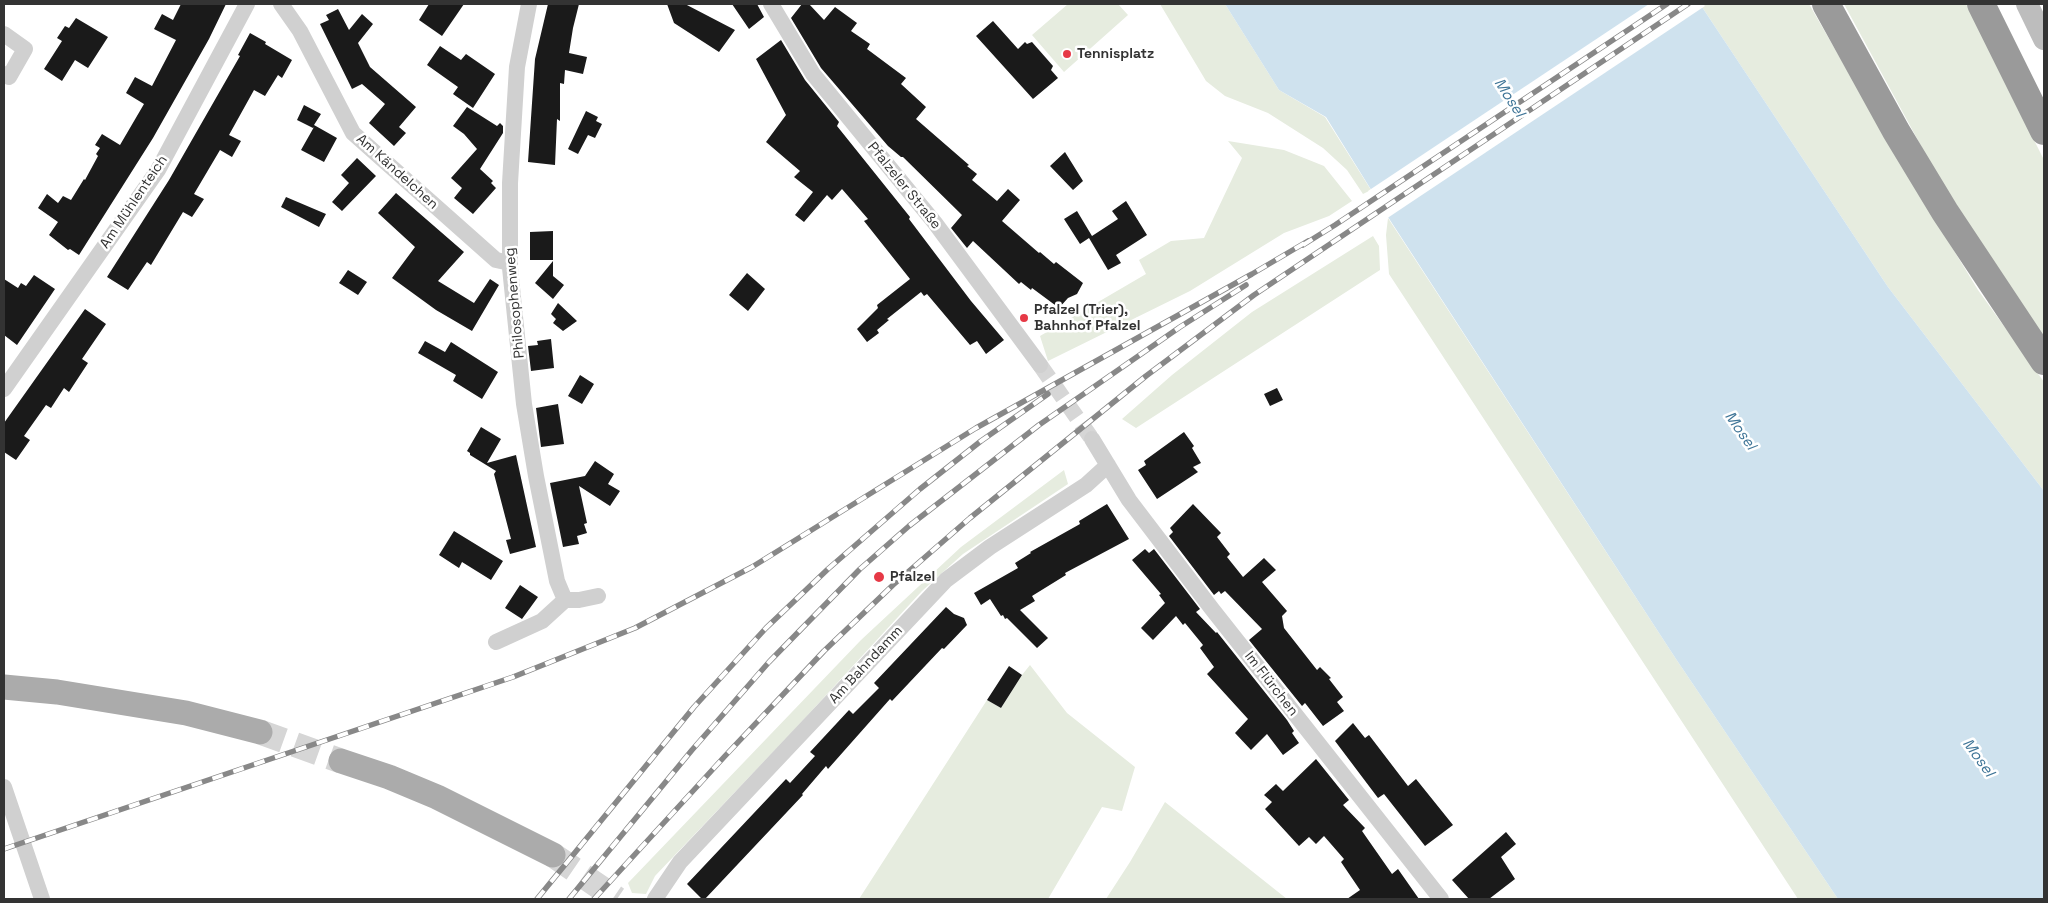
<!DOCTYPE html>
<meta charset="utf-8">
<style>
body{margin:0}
#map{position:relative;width:2048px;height:903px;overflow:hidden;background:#fff;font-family:"Space Grotesk",sans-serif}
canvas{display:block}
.frame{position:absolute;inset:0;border:5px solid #333;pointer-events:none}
</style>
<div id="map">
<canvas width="2048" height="903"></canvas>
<div class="frame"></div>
</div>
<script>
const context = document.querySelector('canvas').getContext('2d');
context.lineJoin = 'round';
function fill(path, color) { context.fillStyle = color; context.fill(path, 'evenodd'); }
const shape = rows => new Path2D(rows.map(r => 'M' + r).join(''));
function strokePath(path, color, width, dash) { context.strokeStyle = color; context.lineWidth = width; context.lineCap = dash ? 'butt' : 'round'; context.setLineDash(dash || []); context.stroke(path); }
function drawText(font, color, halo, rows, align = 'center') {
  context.font = font + ' "Space Grotesk",sans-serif'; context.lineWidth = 5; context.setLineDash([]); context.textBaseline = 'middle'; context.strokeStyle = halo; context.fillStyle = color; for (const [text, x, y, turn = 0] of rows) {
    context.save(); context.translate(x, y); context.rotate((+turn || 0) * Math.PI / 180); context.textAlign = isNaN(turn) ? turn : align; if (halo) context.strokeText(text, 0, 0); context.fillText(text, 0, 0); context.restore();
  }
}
const green = shape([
 [1068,4,1118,4,1128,15,1064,72,1032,35],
 [1160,4,1225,4,1279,90,1325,117,1371,190,1363,194,1347,170,1323,148,1268,113,1225,96,1206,81],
 [1700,4,1809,4,1904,169,1978,290,2044,382,2044,491,1888,287],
 [1844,4,1966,4,2044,160,2044,340,2013,297,1926,155],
 [1228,141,1284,150,1324,166,1352,201,1329,216,1284,233,1190,291,1048,361,1040,336,1146,274,1139,260,1171,241,1204,238,1242,158],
 [1388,218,1676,659,1838,899,1798,899,1389,274,1386,235],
 [1373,236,1379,246,1380,270,1136,428,1122,419,1172,375,1252,312],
 [1064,470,1068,484,963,554,922,591,793,731,655,876,646,894,632,893,628,883,861,640,961,547],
 [1030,665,1067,713,1135,767,1122,811,1102,807,1048,899,859,899,987,700,1001,708,1022,675],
 [1165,802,1287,899,1106,899,1130,862]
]);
const water = shape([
 [1225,4,1700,4,1888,287,2044,491,2044,899,1838,899,1676,659,1388,217,1326,117,1279,90]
]);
const pier = shape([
 [1649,4,1703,4,1705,6,1386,219,1368,191]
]);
const building = shape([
 [181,4,226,4,209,39,153,138,79,255,70,249,68,250,49,235,58,222,38,208,47,194,58,203,63,196,71,200,84,179,85,180,98,156,96,154,100,148,95,145,102,134,120,145,144,104,126,93,135,77,152,86,176,40,154,29,162,14,173,20],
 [429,4,464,4,442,36,419,20],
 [548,4,579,4,573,28,569,53,587,57,583,74,565,70,564,84,560,83,560,121,557,119,555,165,528,162,535,59],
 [667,4,685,4,735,30,719,52,674,23],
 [732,4,757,4,764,17,749,29],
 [802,4,809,4,824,20,835,7,857,23,851,31,870,44,867,49,906,78,901,84,926,107,916,119,969,165,967,166,977,174,972,180,997,201,1008,189,1020,200,1002,221,1039,253,1040,252,1054,264,1056,262,1083,283,1077,294,1068,298,1059,308,1032,288,1031,290,1021,282,1019,284,973,241,967,248,951,228,962,215,903,157,901,157,888,146,821,68,791,18],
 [338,9,349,30,362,14,373,24,358,43,370,67,416,107,399,127,406,133,394,146,369,123,385,104,362,84,352,89,320,24,329,20,326,15],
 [76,18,108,37,88,68,75,60,62,81,44,69,62,41,57,38,65,26,69,28],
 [993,21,1018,49,1025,42,1027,44,1032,42,1053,66,1051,70,1058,78,1033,99,976,36],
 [250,33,266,42,265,44,292,60,282,78,278,75,265,96,254,90,229,135,241,141,232,157,220,150,194,194,204,199,192,217,183,212,151,265,147,262,128,290,107,277,169,180,240,56,238,55],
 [781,40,805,80,839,122,837,126,910,217,909,219,971,301,1004,340,986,354,977,341,970,345,927,294,924,296,921,292,887,319,889,320,877,330,879,333,867,342,857,329,878,308,877,305,910,279,864,221,868,219,842,189,832,200,827,195,804,222,795,215,813,192,794,177,800,171,766,142,786,115,756,59],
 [440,46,461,60,466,54,495,74,473,108,453,94,458,87,427,65],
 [304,105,321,114,314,125,337,138,324,162,301,150,314,127,313,128,297,120],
 [467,107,497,126,500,123,503,126,503,133,480,169,493,181,491,183,496,188,473,214,454,198,462,188,451,178,477,149,464,134,453,126],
 [586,111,598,117,596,121,602,124,595,138,588,135,578,154,568,149],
 [1065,152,1083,181,1073,190,1050,166],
 [357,158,376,176,342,211,332,202,349,183,341,175],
 [396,193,464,252,438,281,474,303,490,279,499,285,472,331,436,310,392,278,415,247,378,213],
 [286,197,326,214,319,227,281,207],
 [1126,201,1147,235,1116,255,1121,263,1108,270,1089,238,1080,244,1064,219,1077,211,1092,236,1118,219,1112,211],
 [553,231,553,260,530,260,530,232],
 [553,261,553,276,564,285,553,299,535,283],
 [348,270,367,282,358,295,339,283],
 [747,273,765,289,748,311,729,295],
 [34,275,55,289,17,345,4,335,4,279,18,288,21,283,26,286],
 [558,303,577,321,563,331,553,323,556,319,551,314],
 [85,309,106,324,82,359,88,363,69,392,64,388,51,408,46,405,24,436,30,440,16,460,4,452,4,423],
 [551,339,554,368,531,371,528,346,538,345,537,341],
 [425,341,445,352,451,342,498,372,482,399,453,381,456,375,418,353],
 [580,375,594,384,582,404,568,396],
 [1277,388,1283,400,1270,406,1264,394],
 [558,404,564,444,541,447,536,408],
 [481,427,501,439,487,463,516,455,536,547,510,554,506,540,511,539,494,474,496,471,470,455,470,453,467,451],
 [1184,432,1194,446,1192,448,1201,463,1193,467,1198,472,1157,499,1138,470,1146,465,1144,461],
 [595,461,614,474,608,484,620,491,610,506,579,486,587,523,584,524,587,533,577,536,579,544,563,547,550,483,585,476],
 [1107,504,1129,539,1065,573,1066,575,1032,596,1035,601,1020,610,1048,638,1037,648,1007,618,1005,619,1003,615,1001,616,990,599,981,605,974,593,1018,568,1015,563,1031,553,1030,552,1080,524,1079,521],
 [1193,504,1221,533,1217,537,1230,554,1227,557,1243,577,1264,558,1276,570,1262,582,1287,611,1282,616,1284,628,1317,670,1320,667,1331,678,1329,679,1343,697,1337,702,1344,711,1323,726,1305,703,1302,706,1249,640,1262,629,1225,591,1221,594,1219,591,1214,595,1169,536,1173,532,1170,528],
 [454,531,503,561,491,580,462,562,459,568,439,555],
 [1145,549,1149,553,1154,549,1200,609,1196,612,1216,633,1217,632,1287,720,1294,731,1292,733,1299,743,1283,755,1267,734,1251,750,1235,733,1248,719,1207,674,1214,667,1200,648,1203,645,1185,623,1183,625,1176,616,1153,640,1141,628,1165,603,1159,595,1161,594,1132,560],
 [520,585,538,597,522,619,505,608],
 [946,607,954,614,964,618,967,625,944,649,942,648,892,701,890,699,828,769,826,766,802,794,803,795,705,899,702,899,687,884,786,779,790,783,815,756,810,752,849,710,853,714,879,688,874,683],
 [1009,666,1022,675,1001,708,987,700],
 [1353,723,1365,738,1369,735,1408,786,1416,779,1453,825,1425,846,1384,794,1378,798,1335,741],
 [1316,759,1349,800,1343,805,1365,828,1362,831,1392,874,1398,869,1419,899,1347,899,1360,890,1341,862,1344,859,1324,836,1316,844,1309,837,1299,846,1265,809,1272,802,1264,795,1276,784,1283,791],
 [1506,832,1516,844,1501,857,1515,879,1489,899,1469,899,1452,880]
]);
const streetTunnel = shape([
 [1040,365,1092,439]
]);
const primaryTunnel = shape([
 [260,732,341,761],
 [553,855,617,899]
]);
const street = shape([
 [281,4,300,31,353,133,496,260,510,263],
 [529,4,517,67,510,183,510,268,524,404,536,476,557,581,565,600],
 [771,4,813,74,935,223,1040,365],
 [4,34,25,49,9,77,4,74],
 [4,389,158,170,247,4],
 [1092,439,1129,500,1212,609,1441,899],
 [496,642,542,621,565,600,579,600,598,596],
 [4,787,42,899],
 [655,899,680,862,946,580,990,547,1086,485,1108,465]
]);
const secondary = shape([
 [2027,4,2044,39]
]);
const primary = shape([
 [4,687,57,692,186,713,260,732],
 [341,761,389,777,437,797,553,855]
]);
const highway = shape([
 [1826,4,1896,131,1945,212,2044,361],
 [1981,4,2044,131]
]);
const rail = shape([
 [1303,245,1335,225,1667,4],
 [4,849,513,677,635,628,752,567,976,428,1252,274,1308,241],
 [537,899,694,707,766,628,828,569,920,489,981,441,1048,394],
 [569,899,692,750,769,662,860,569,909,526,1039,425,1180,327,1246,285],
 [594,899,725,756,824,651,893,585,970,518,1146,376,1254,295,1688,4]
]);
const markers = [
 [1067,54,5,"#e63946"],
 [1024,318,5,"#e63946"],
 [879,577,6,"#e63946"]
];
const poiNames = [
 ["Tennisplatz",1077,54],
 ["Pfalzel (Trier),",1034,310],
 ["Bahnhof Pfalzel",1034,326],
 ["Pfalzel",890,577]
];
const streetNames = [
 ["Am Kändelchen",397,172,42],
 ["Pfalzeler Straße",904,186,51],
 ["Am Mühlenteich",134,202,-56],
 ["Philosophenweg",515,303,-95],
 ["Am Bahndamm",866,665,-47],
 ["Im Flürchen",1271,684,52]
];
const waterNames = [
 ["Mosel",1509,98,57],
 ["Mosel",1740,431,55],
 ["Mosel",1978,758,54]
];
fill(green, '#e6ecdf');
fill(water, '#cfe2ee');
fill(pier, '#fff');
fill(building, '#1a1a1a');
strokePath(streetTunnel, '#d6d6d6', 16, [16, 8]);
strokePath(primaryTunnel, '#d6d6d6', 25, [25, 12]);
strokePath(street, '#d0d0d0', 16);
strokePath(secondary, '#bdbdbd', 22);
strokePath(primary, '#ababab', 25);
strokePath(highway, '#9a9a9a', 28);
strokePath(rail, '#888', 5.5);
strokePath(rail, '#fff', 4, [11]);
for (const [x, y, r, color] of markers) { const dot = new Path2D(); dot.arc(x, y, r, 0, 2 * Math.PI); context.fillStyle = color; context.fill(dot); strokePath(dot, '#fff', 2); }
drawText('bold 14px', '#333', '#fff', poiNames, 'left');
drawText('14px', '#333', '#fff', streetNames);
drawText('italic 15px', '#3f7597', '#fff', waterNames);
</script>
